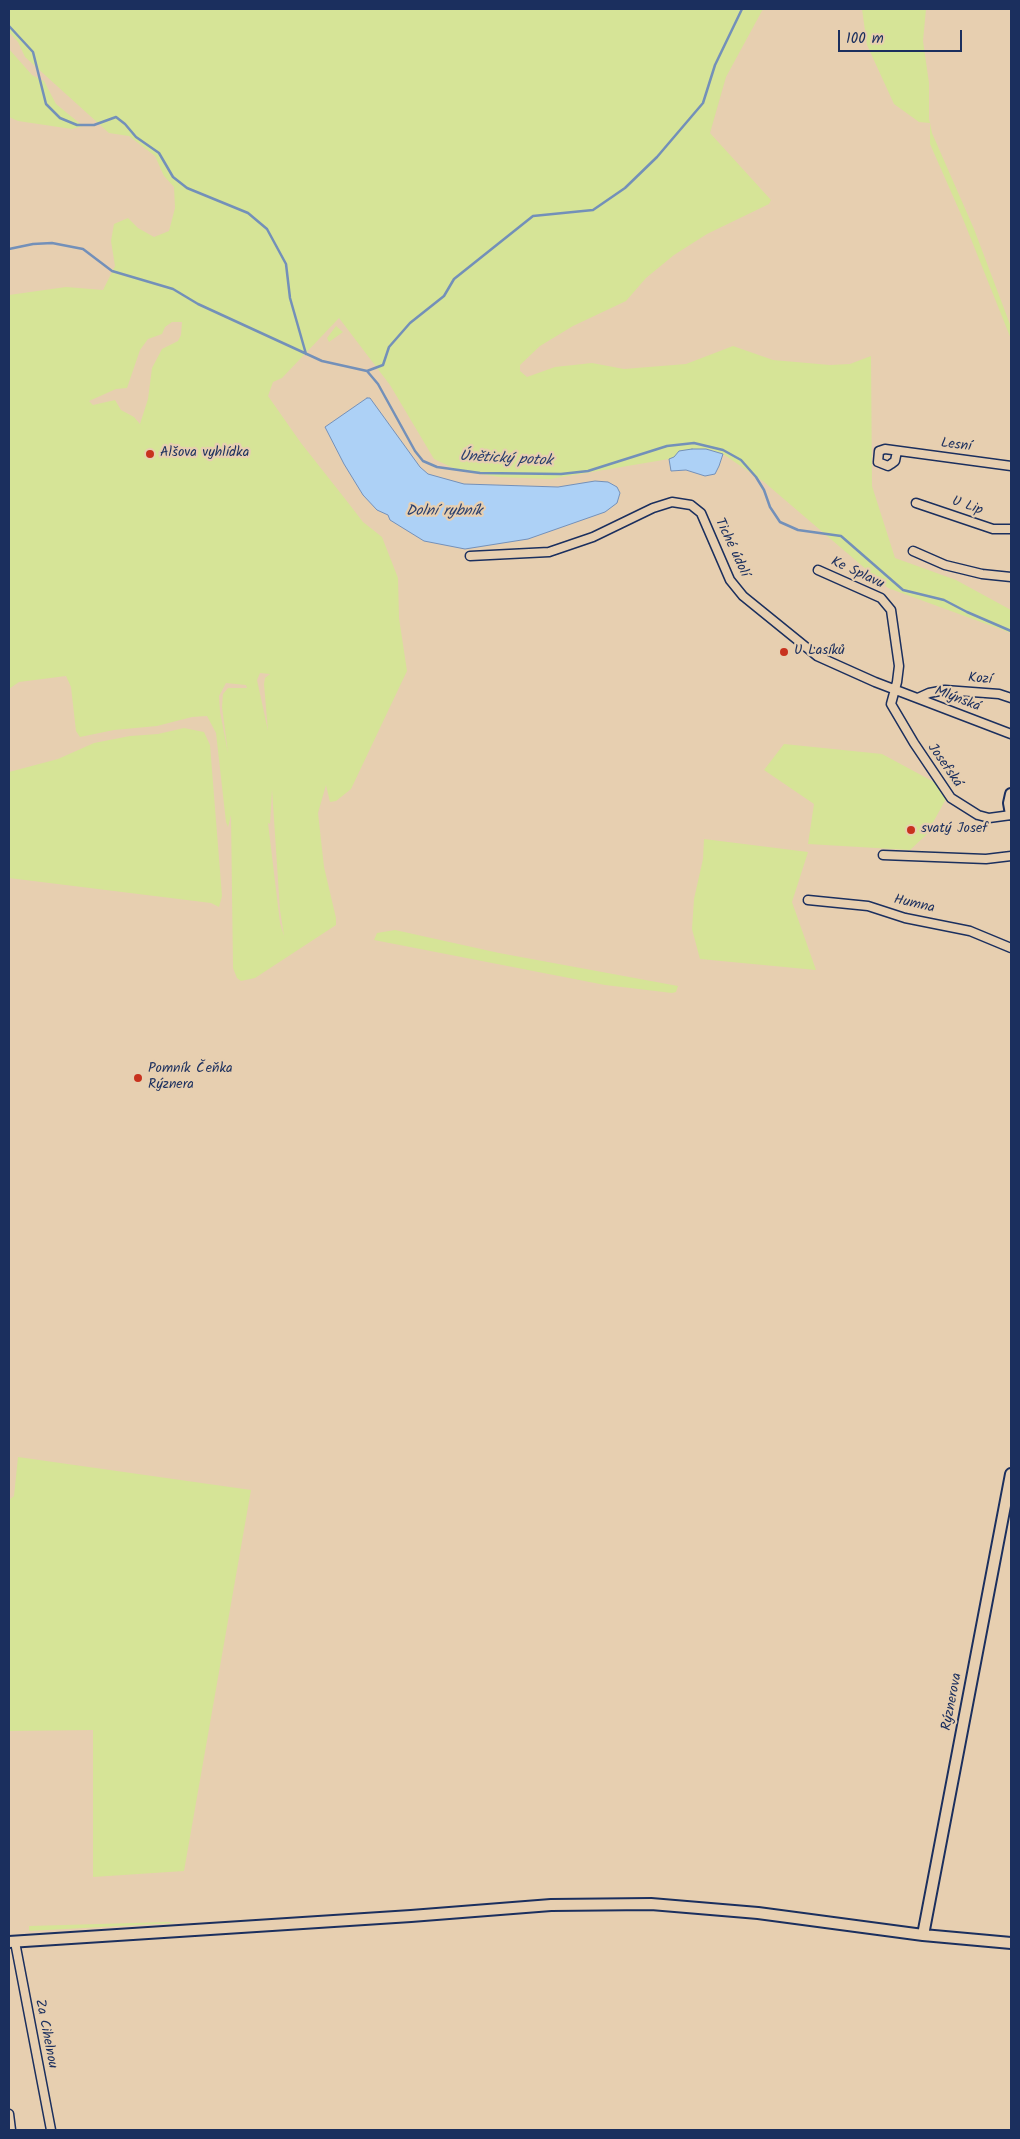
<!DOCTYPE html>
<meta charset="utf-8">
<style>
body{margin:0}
#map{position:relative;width:1020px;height:2139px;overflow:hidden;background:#e7cfb0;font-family:Kalam,sans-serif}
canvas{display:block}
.frame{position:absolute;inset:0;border:10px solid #1b2f5e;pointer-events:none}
.scale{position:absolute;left:838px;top:30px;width:124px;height:22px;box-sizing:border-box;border:2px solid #1b2f5e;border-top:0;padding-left:6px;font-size:15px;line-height:18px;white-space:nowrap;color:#1b2f5e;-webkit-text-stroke:4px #e7cfb0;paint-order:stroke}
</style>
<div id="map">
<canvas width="1020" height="2139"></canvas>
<div class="frame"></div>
<div class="scale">100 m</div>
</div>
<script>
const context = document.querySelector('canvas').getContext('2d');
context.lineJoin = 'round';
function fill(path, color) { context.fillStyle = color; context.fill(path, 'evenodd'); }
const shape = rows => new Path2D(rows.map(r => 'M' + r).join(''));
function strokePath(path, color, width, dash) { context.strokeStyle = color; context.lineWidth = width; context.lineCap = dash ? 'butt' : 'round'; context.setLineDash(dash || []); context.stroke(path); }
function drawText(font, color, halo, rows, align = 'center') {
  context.font = font + ' Kalam,sans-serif'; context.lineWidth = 4.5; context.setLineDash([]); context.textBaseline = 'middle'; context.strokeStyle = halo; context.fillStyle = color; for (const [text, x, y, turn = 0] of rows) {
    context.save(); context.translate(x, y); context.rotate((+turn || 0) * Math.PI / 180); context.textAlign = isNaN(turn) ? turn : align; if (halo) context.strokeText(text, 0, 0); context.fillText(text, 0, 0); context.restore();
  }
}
const green = shape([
 [9,9,763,9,726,77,710,133,771,200,769,204,707,234,674,255,646,278,626,301,573,326,540,346,520,365,520,371,527,377,555,367,592,363,624,369,686,364,733,346,773,360,830,365,850,364,871,356,872,486,895,558,956,580,1011,610,1011,633,888,588,764,482,723,454,714,451,706,449,669,459,550,479,499,477,457,470,434,459,390,385,339,318,282,378,273,382,268,396,301,443,346,500,363,522,382,537,398,578,399,618,407,671,351,789,336,801,330,802,326,785,318,813,324,867,336,918,336,925,255,978,241,981,237,978,233,968,231,815,228,827,226,822,216,733,207,716,192,717,157,726,114,730,80,737,76,731,71,687,66,676,19,682,9,689,9,295,66,287,103,290,115,266,111,241,114,224,128,218,138,228,154,237,169,231,175,208,174,187,164,176,155,156,129,136,109,133,25,57,18,42,9,32],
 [172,322,182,322,181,335,178,341,162,349,152,368,148,399,140,424,134,417,121,410,115,400,93,405,89,401,116,389,127,388,140,350,148,339,162,334,165,327],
 [260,673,270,674,265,678,264,684,268,731,257,680],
 [226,683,246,685,247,688,228,688,223,694,222,707,228,753,220,712,219,696],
 [272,789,280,910,284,936,280,923,268,823,270,824],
 [862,9,926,9,923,41,929,83,929,119,930,123,932,133,974,229,1011,327,1011,339,963,219,930,144,930,123,919,122,894,104,867,45],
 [9,49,32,75,44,81,56,104,83,126,72,129,18,121,9,117],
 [336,326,343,332,329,342,327,338],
 [184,728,204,732,210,745,222,896,219,907,211,903,9,878,9,772,58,759,94,743,130,736,158,734],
 [784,744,882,754,934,782,942,789,946,799,926,835,910,850,808,844,814,804,764,770],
 [704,839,808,852,792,902,816,970,700,959,692,929,694,899,703,859],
 [395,930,499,953,678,986,676,992,672,993,605,985,374,940,377,933],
 [18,1457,251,1490,184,1871,93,1877,93,1730,9,1731,9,1500,14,1496],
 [168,1922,176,1923,29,1931,29,1926]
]);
const water = shape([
 [367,398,370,398,420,467,428,474,464,484,558,487,595,481,608,482,617,487,620,493,617,503,605,512,528,539,465,549,424,541,390,520,388,515,377,510,363,495,344,464,325,427,367,398],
 [692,449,706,449,723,454,719,466,715,474,705,476,686,470,671,471,669,459,674,457,679,451,692,449]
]);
const stream = shape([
 [9,26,33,52,46,104,60,118,77,125,94,125,116,117,125,124,136,137,159,153,173,177,187,188,248,213,267,229,286,264,290,298,306,354],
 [9,249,33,244,52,243,83,249,112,271,173,289,198,304,322,361,367,371,378,384,415,451,423,461,437,467,480,473,561,474,588,471,667,446,694,443,723,450,741,460,756,477,764,490,770,507,780,522,798,530,841,536,903,590,944,600,967,612,1011,631],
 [367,371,383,365,389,347,410,323,444,296,454,279,533,216,593,210,625,188,657,157,703,103,715,65,742,9]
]);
const minor = shape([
 [897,451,895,461,891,464,888,466,878,462,879,451,885,449,1011,466],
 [916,503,993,529,1011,529],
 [913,551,945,565,982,574,1011,577],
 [470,556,549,552,593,537,653,508,672,502,691,505,701,513,730,580,743,596,817,656,875,682,1011,734],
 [818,570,881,598,891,610,899,666,897,682,891,704,914,743,951,798,978,815,989,818,1011,815],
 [918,698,929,693,945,690,999,694,1011,698],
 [883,855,986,859,1011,856],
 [808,900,868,906,905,918,970,931,1011,948],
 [15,1942,51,2130],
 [9,2114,11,2130]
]);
const tertiary = shape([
 [1011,794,1009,803,1011,814],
 [923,1935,1011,1474],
 [9,1942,411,1916,551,1905,651,1904,758,1913,923,1935,1011,1943]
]);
const markers = [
 [150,454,5,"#c8321e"],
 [784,652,5,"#c8321e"],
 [911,830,5,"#c8321e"],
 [138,1078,5,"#c8321e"]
];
const streetNames = [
 ["Lesní",956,446,7],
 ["U Lip",967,507,19],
 ["Tiché údolí",731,548,65],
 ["Ke Splavu",857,574,25],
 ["Kozí",980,680,5],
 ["Mlýnská",957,700,21],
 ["Josefská",944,766,55],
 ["Humna",914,905,13],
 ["Rýznerova",953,1702,-79],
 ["Za Cihelnou",45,2034,79]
];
const poiNames = [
 ["Alšova vyhlídka",160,454],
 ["U Lasíků",794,652],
 ["svatý Josef",921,830],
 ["Pomník Čeňka",148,1070],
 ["Rýznera",148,1086]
];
const waterNames = [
 ["Únětický potok",506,460,3],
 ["Dolní rybník",444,512]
];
fill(green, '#d6e497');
fill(water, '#add1f6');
strokePath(water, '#7390b9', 1);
strokePath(stream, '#7390b9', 2.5);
strokePath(minor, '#1b2f5e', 11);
strokePath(tertiary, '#1b2f5e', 14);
strokePath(minor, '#e7cfb0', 8);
strokePath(tertiary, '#e7cfb0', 10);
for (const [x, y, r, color] of markers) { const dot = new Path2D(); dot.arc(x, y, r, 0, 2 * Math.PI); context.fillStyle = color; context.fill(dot); strokePath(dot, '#e7cfb0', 2); }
drawText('14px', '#1b2f5e', '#e7cfb0', streetNames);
drawText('14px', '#1b2f5e', '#e7cfb0', poiNames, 'left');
drawText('italic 15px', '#2a3f6d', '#e7cfb0', waterNames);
</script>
